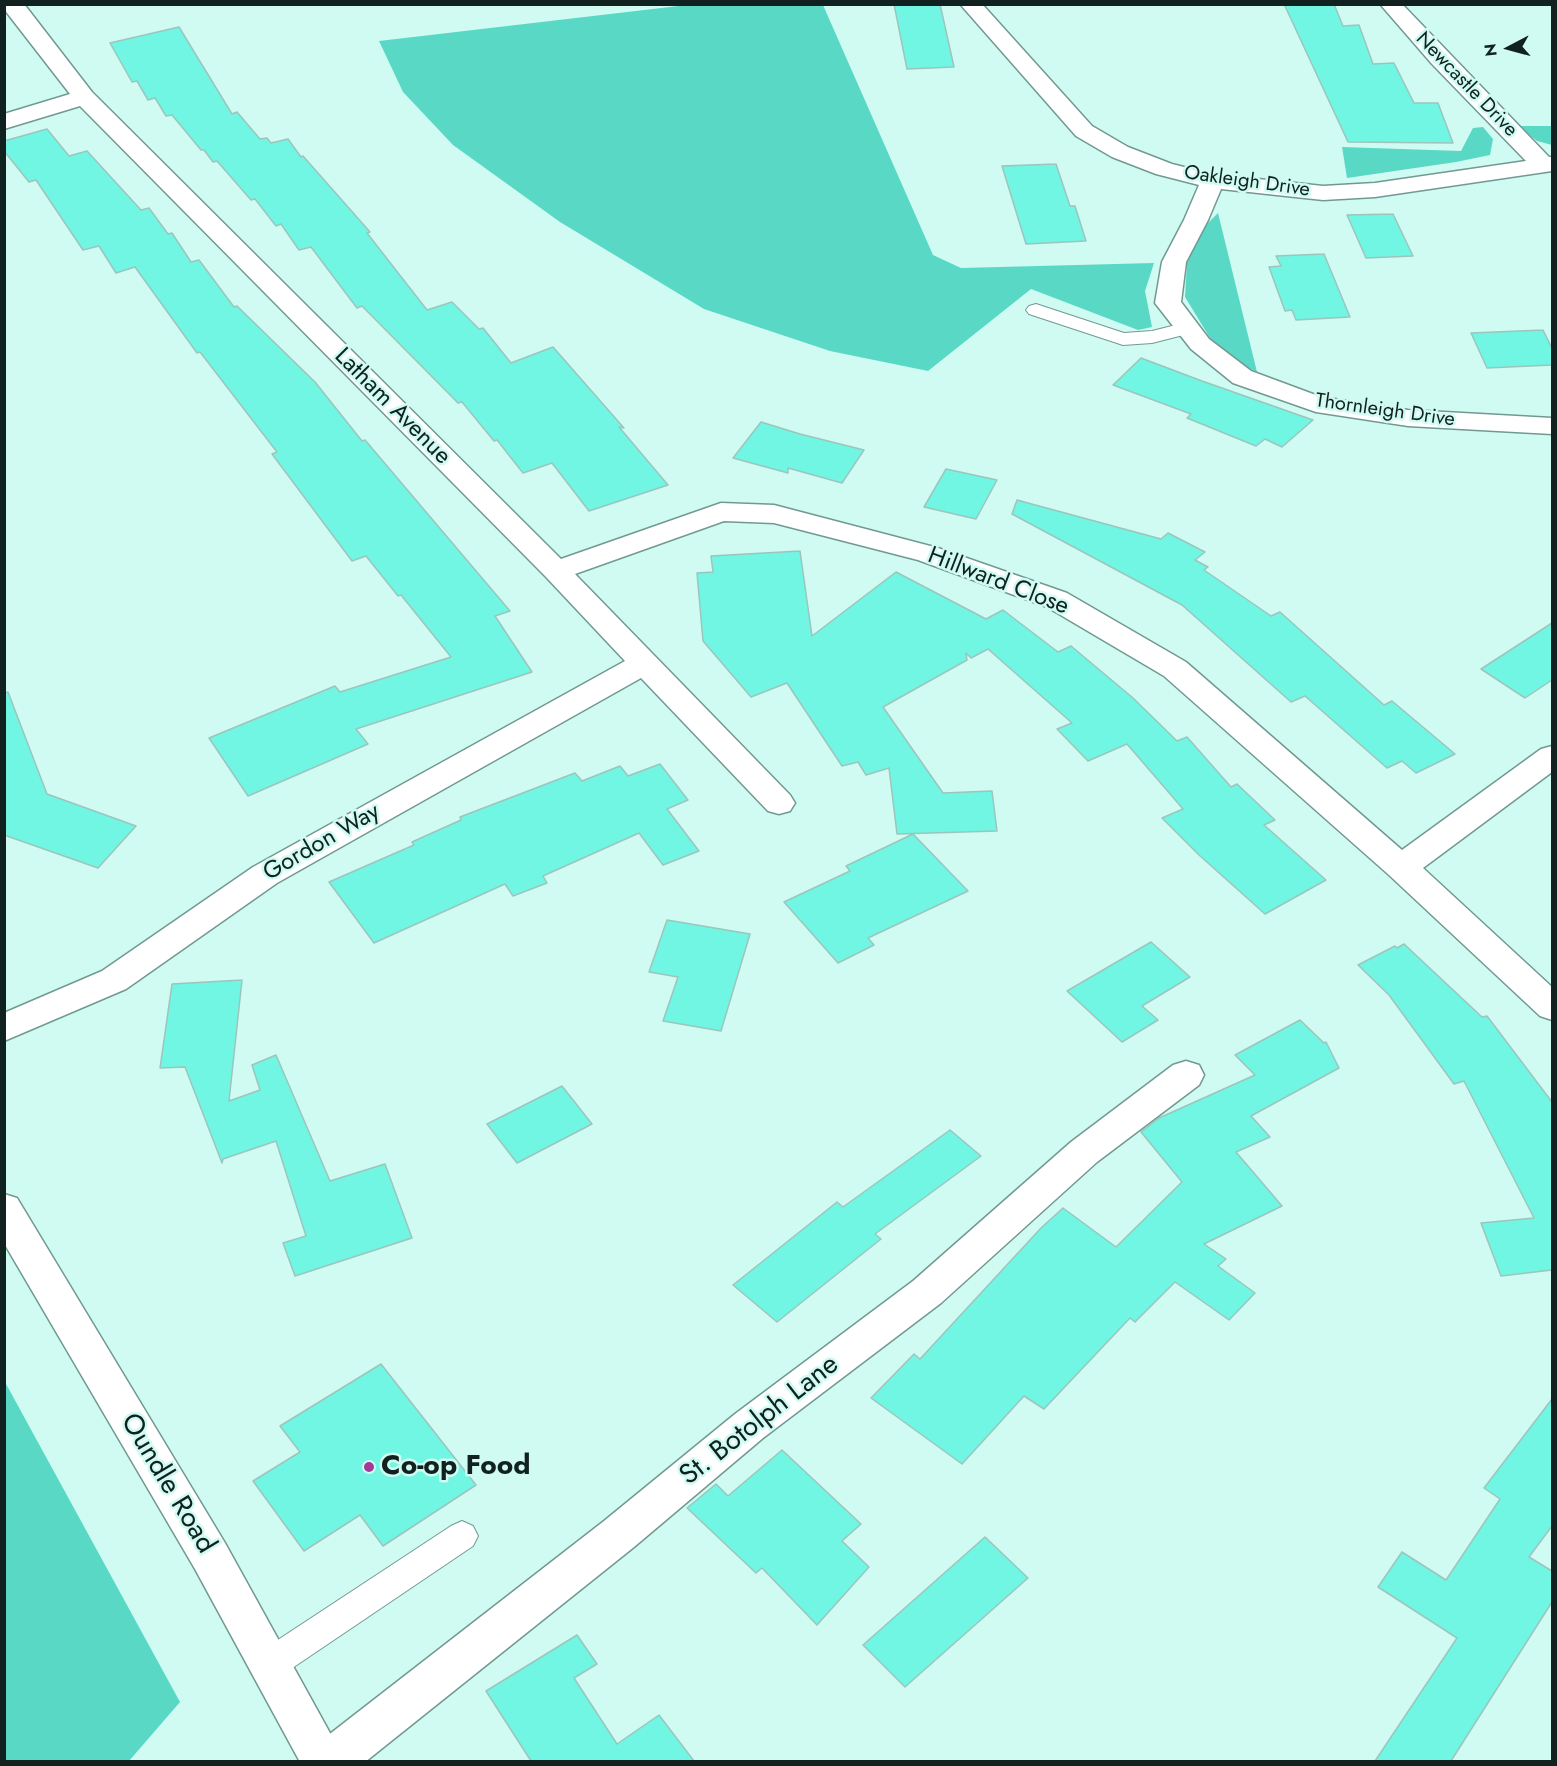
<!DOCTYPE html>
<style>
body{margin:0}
#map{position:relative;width:1557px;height:1766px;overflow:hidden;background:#d0fbf2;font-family:Jost,sans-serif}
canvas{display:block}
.frame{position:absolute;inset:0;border:6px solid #11211f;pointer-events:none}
.north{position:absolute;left:1479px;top:18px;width:60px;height:60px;-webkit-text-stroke:4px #d0fbf2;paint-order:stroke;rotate:264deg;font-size:16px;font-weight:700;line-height:24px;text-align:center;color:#11211f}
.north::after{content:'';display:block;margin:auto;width:21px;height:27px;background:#11211f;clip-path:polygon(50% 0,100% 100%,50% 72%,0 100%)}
</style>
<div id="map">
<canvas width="1557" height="1766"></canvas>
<div class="frame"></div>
<div class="north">N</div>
</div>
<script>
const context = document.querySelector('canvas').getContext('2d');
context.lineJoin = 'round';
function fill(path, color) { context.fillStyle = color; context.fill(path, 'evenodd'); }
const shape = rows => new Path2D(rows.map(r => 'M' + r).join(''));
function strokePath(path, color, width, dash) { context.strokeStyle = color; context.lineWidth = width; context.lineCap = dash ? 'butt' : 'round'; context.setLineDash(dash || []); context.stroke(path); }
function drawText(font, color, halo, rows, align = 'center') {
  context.font = font + ' Jost,sans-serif'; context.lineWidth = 5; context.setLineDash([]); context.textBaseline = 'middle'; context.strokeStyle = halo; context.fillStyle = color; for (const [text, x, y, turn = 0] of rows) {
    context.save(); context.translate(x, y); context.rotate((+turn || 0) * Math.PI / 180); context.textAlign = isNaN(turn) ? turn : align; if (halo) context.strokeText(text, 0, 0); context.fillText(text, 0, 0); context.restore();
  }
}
const green = shape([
 [687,5,823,5,933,255,961,268,1154,263,1145,291,1152,327,1138,330,1031,289,928,371,830,351,704,309,560,222,453,145,403,92,379,41],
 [1518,126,1552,126,1552,145,1537,141],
 [1483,127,1493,139,1490,155,1456,162,1347,178,1342,147,1461,151,1473,128],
 [1218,213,1257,372,1230,359,1213,343,1185,297,1187,263,1203,228],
 [5,1382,180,1702,129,1761,5,1761]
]);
const building = shape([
 [894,4,940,4,954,67,907,69,894,4],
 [1284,4,1334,4,1343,26,1359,25,1373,64,1394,63,1414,103,1438,103,1453,143,1348,142,1284,4],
 [179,27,232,114,237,112,260,139,267,138,271,143,288,139,301,157,303,156,370,232,367,233,427,310,452,302,479,329,483,328,511,363,553,347,624,428,619,427,668,485,589,511,552,463,523,473,497,440,494,441,462,402,458,403,362,306,357,308,311,247,299,250,281,224,276,226,255,199,251,200,217,161,213,162,204,150,201,150,172,115,166,116,155,98,148,100,137,81,132,82,110,43,179,27],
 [47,129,69,156,87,151,141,210,149,208,168,234,172,233,191,262,199,260,234,307,237,306,315,382,362,441,365,440,510,611,495,616,532,672,356,729,368,744,248,796,209,738,335,686,340,692,451,657,401,595,398,596,366,556,352,561,272,454,277,452,200,352,197,353,135,267,116,273,99,246,83,250,36,180,29,182,4,151,4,141,47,129],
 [1056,164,1070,206,1075,206,1086,241,1026,244,1002,166,1056,164],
 [1393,214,1413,256,1366,258,1347,215,1393,214],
 [1324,254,1350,317,1296,320,1292,310,1285,311,1269,267,1281,266,1276,256,1324,254],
 [1543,330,1552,348,1552,365,1487,368,1471,333,1543,330],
 [1141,358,1202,381,1313,420,1282,447,1265,439,1256,446,1187,418,1191,414,1113,385,1141,358],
 [761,422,800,434,864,450,842,483,788,468,788,473,733,458,761,422],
 [946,469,997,480,976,519,924,507,946,469],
 [1017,500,1161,539,1168,533,1205,552,1195,560,1208,567,1204,570,1271,616,1280,612,1384,705,1392,701,1455,754,1416,773,1402,761,1387,768,1305,696,1291,702,1182,605,1012,514,1017,500],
 [800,551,812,636,896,572,986,619,1003,610,1058,652,1071,646,1133,698,1177,741,1187,737,1231,787,1237,784,1275,820,1264,825,1326,880,1265,914,1199,855,1162,818,1183,809,1127,744,1088,761,1057,729,1072,723,988,649,971,658,966,653,967,660,883,707,943,793,992,791,997,831,897,834,889,768,866,775,858,762,842,766,787,683,751,697,703,641,697,573,713,572,711,556,800,551],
 [1552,623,1552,680,1525,698,1481,669,1552,623],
 [8,692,47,794,136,826,98,868,4,835,4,693,8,692],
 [660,764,688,800,667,809,699,851,663,865,639,833,543,876,547,883,513,896,505,884,374,943,329,882,414,845,412,842,461,820,460,817,575,773,582,781,620,766,628,776,660,764],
 [913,834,968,891,868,938,874,945,838,963,784,902,850,871,846,866,913,834],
 [667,920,750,934,721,1031,663,1021,678,977,649,972,667,920],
 [1151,942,1190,977,1142,1006,1158,1020,1122,1042,1067,991,1151,942],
 [1404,944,1482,1017,1487,1016,1552,1102,1552,1270,1501,1276,1481,1223,1534,1218,1464,1081,1454,1084,1389,995,1358,965,1395,946,1397,948,1404,944],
 [242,980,229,1101,260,1090,252,1065,276,1055,330,1181,385,1164,412,1238,295,1276,283,1243,306,1236,276,1141,223,1159,222,1163,185,1067,160,1068,172,984,242,980],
 [1300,1020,1324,1043,1326,1042,1339,1068,1251,1116,1270,1137,1236,1152,1282,1206,1204,1244,1226,1259,1218,1266,1255,1293,1229,1320,1175,1282,1135,1322,1130,1318,1044,1409,1024,1396,962,1464,871,1398,914,1354,920,1359,1041,1228,1063,1208,1116,1247,1182,1182,1141,1132,1159,1118,1255,1075,1235,1055,1300,1020],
 [562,1086,592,1124,517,1163,487,1124,562,1086],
 [950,1130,981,1156,875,1234,881,1239,777,1322,733,1285,837,1202,843,1207,950,1130],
 [381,1364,476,1485,383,1546,360,1515,304,1551,253,1481,300,1452,280,1426,381,1364],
 [1552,1399,1552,1526,1529,1557,1552,1571,1552,1602,1451,1761,1375,1761,1457,1638,1378,1587,1402,1552,1446,1580,1500,1499,1484,1488,1552,1399],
 [782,1450,861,1524,842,1541,869,1567,817,1625,762,1568,756,1573,687,1508,716,1484,728,1496,782,1450],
 [985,1537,1028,1578,905,1687,863,1645,985,1537],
 [577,1635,597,1664,574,1678,617,1744,659,1715,694,1761,531,1761,486,1691,577,1635]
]);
const service = shape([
 [1036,304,1124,333,1152,331,1188,322,1195,324,1198,328,1195,332,1152,343,1123,345,1029,314,1026,310,1029,306,1036,304],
 [462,1521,473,1526,478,1536,473,1546,282,1675,270,1680,258,1675,253,1664,258,1653,451,1526,462,1521]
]);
const minor = shape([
 [4,4,24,4,92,92,561,559,721,503,774,505,938,548,1067,593,1186,662,1402,850,1541,749,1552,746,1552,772,1423,868,1552,987,1552,1020,1540,1016,1389,875,1164,676,1047,607,918,560,774,523,724,521,575,574,790,795,795,803,790,811,779,814,768,811,641,678,277,883,126,989,4,1041,4,1013,102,971,253,867,625,661,546,577,80,106,4,129,4,114,70,94,4,9,4,4],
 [960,4,982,4,1092,126,1128,147,1172,164,1212,174,1323,186,1375,183,1526,161,1432,64,1380,4,1402,4,1549,157,1552,157,1552,171,1375,197,1323,200,1221,189,1208,220,1186,262,1181,302,1209,339,1251,371,1321,397,1408,410,1552,418,1552,434,1408,426,1316,412,1233,383,1191,349,1155,303,1162,262,1184,220,1199,185,1156,174,1112,157,1076,136,960,4],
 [1186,1061,1199,1065,1204,1075,1199,1085,1097,1162,941,1303,763,1438,634,1547,365,1762,307,1762,313,1747,604,1521,735,1414,913,1281,1071,1142,1173,1065,1186,1061]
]);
const primary = shape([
 [4,1194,17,1198,225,1543,346,1762,300,1762,195,1569,4,1243,4,1194]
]);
const markers = [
 [369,1467,6,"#a43898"]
];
const farStreetnames = [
 ["Newcastle Drive",1466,85,46],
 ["Oakleigh Drive",1247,182,8],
 ["Thornleigh Drive",1385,411,8]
];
const streetNames = [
 ["Latham Avenue",392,407,45],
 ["Hillward Close",998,582,21],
 ["Gordon Way",322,843,-30]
];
const nearStreetnames = [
 ["St. Botolph Lane",760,1421,-38],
 ["Oundle Road",167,1484,59]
];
const nearPoinames = [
 ["Co-op Food",381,1467]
];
fill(green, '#5ad8c6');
fill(building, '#70f6e2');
strokePath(building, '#9cc5bd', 1.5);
strokePath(service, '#719992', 2);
strokePath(minor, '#719992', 3);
strokePath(primary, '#719992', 3);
fill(service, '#fff');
fill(minor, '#fff');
fill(primary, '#fff');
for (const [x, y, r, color] of markers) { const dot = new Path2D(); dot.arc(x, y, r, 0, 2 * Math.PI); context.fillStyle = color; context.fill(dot); strokePath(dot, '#d0fbf2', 2); }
drawText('20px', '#11211f', '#d0fbf2', farStreetnames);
drawText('24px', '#11211f', '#d0fbf2', streetNames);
drawText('28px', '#11211f', '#d0fbf2', nearStreetnames);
drawText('bold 28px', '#11211f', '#d0fbf2', nearPoinames, 'left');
</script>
